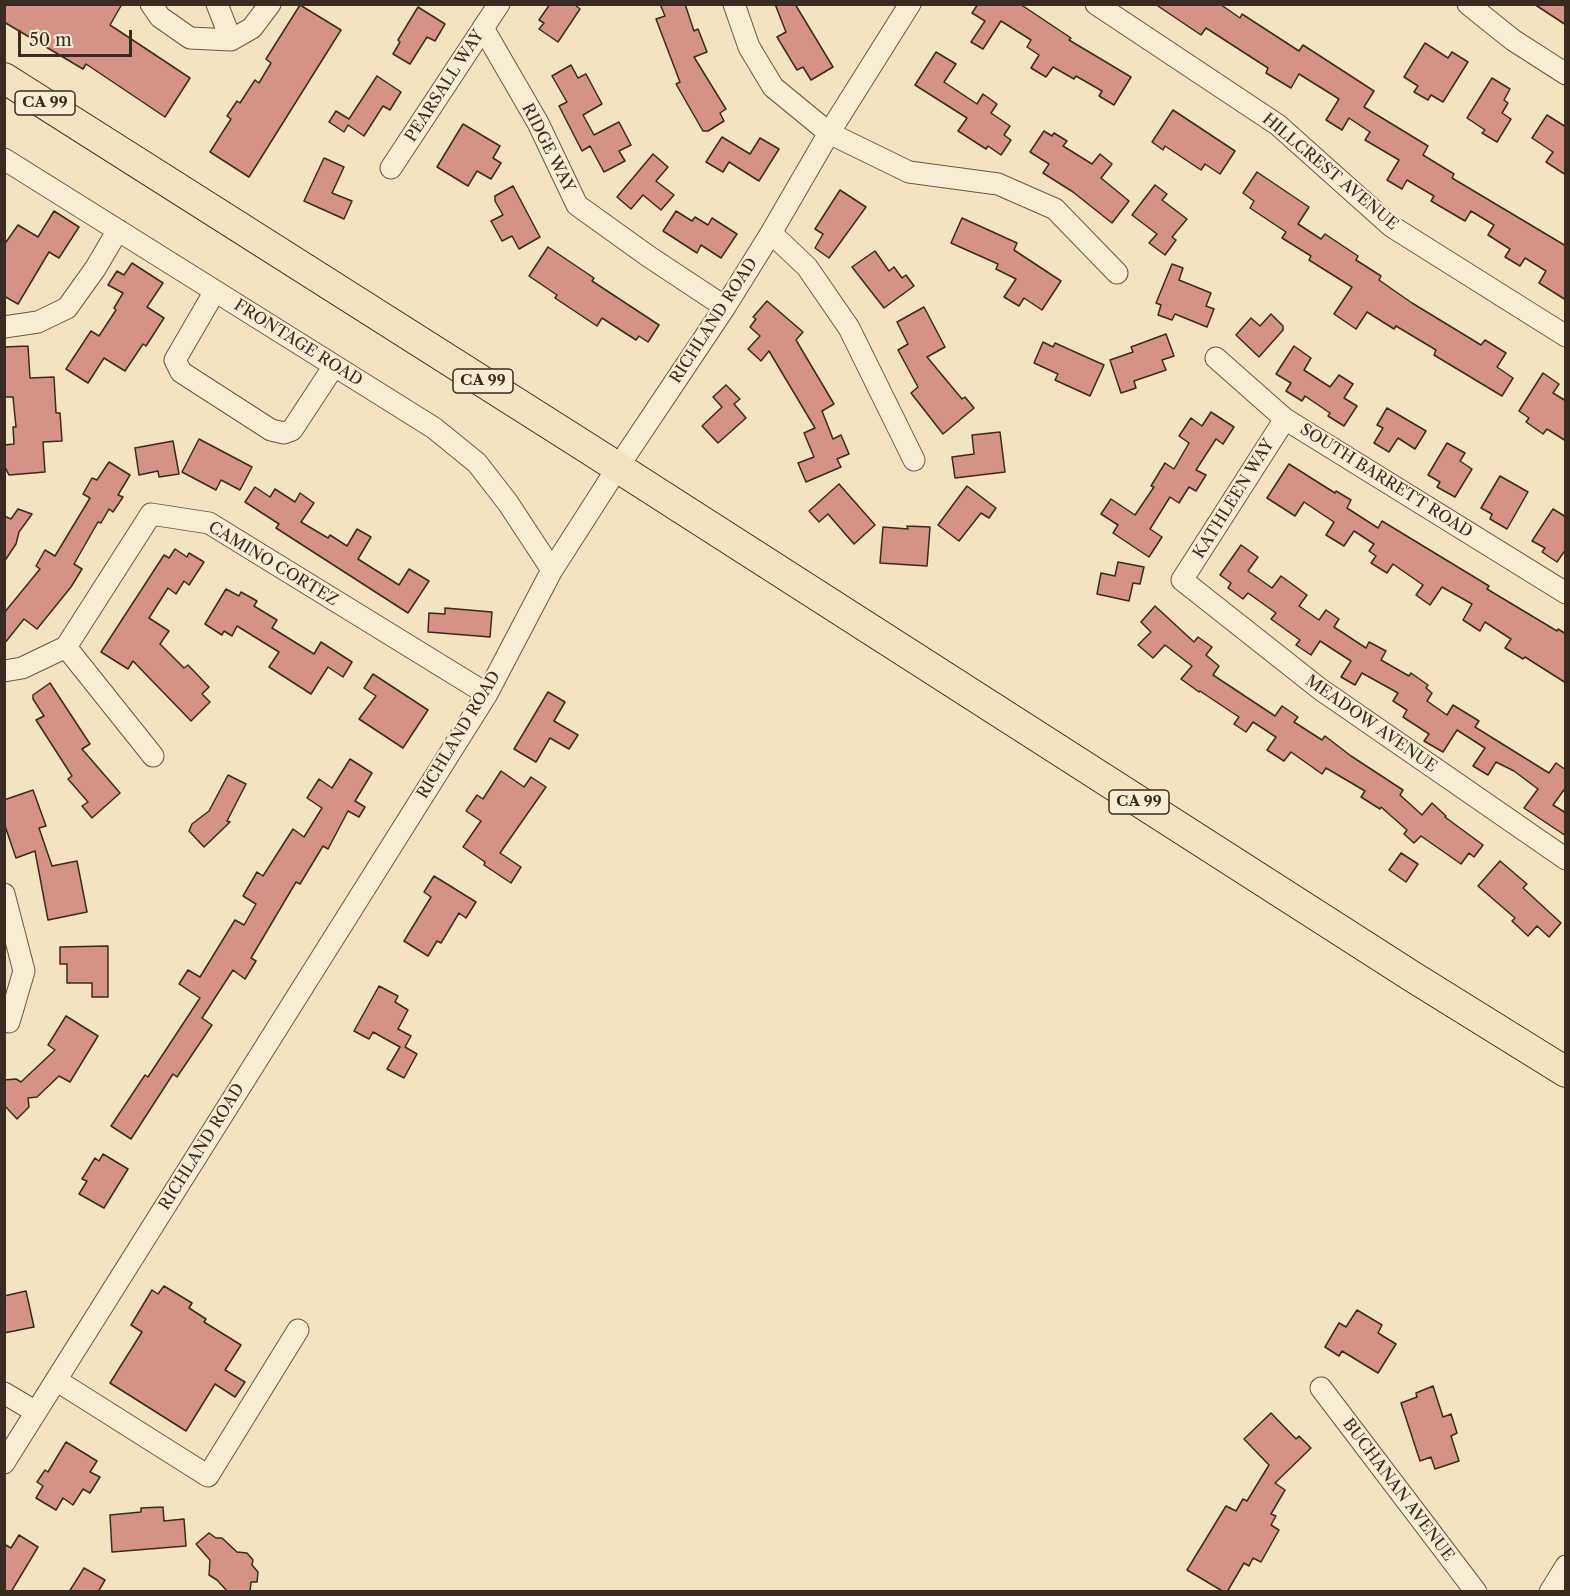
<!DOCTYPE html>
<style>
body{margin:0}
#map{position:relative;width:1570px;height:1596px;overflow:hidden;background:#f3e3be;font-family:"Libre Caslon Text",serif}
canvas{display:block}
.frame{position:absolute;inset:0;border:6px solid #3b2a1f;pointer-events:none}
.scale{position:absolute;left:18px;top:30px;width:114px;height:27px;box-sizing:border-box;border:3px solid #3b2a1f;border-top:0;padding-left:8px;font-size:18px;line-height:21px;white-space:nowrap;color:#3b2a1f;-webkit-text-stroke:4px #f7edd5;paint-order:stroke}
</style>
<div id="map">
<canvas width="1570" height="1596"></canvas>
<div class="frame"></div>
<div class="scale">50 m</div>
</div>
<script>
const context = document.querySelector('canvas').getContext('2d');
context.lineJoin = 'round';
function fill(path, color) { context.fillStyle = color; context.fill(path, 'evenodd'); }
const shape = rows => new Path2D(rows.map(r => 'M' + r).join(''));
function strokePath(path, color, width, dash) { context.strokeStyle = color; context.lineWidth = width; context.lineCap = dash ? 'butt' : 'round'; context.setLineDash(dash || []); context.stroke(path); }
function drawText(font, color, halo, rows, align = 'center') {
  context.font = font + ' "Libre Caslon Text",serif'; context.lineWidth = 4.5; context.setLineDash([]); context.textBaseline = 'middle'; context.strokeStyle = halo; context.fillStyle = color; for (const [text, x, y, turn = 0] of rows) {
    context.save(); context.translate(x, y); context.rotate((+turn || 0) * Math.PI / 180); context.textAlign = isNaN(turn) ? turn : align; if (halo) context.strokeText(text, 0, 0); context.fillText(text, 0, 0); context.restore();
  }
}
const building = shape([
 [4,4,122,4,110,25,190,78,165,117,86,64,83,69,4,22,4,4],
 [550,4,574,4,580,9,558,42,539,29,544,23,539,20,550,4],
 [660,4,685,4,694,31,698,29,707,52,694,57,726,109,720,113,724,121,708,131,703,131,676,84,680,82,656,19,665,16,660,4],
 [775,4,795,4,833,67,811,80,803,67,797,70,777,37,786,32,775,4],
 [978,4,1020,4,1071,38,1069,40,1131,77,1114,105,1099,96,1102,91,1076,76,1074,79,1053,67,1046,77,1031,68,1039,55,1027,47,1031,40,1001,21,983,49,971,42,985,21,972,13,978,4],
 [1155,4,1220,4,1240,18,1242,14,1299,51,1303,45,1374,91,1364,107,1428,146,1423,155,1454,174,1452,178,1566,246,1566,300,1539,283,1546,271,1525,258,1520,266,1505,257,1510,249,1488,235,1494,225,1471,211,1465,221,1431,201,1434,196,1407,180,1402,189,1387,180,1399,160,1365,140,1370,132,1349,118,1342,130,1326,120,1339,99,1299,74,1291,88,1266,73,1268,68,1206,28,1201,35,1155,4],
 [1534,4,1566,4,1566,25,1534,4],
 [300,5,341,30,249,177,210,152,231,119,227,116,237,101,240,103,255,80,259,83,271,63,266,59,300,5],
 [418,7,445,24,435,41,427,37,410,64,393,54,400,42,398,40,418,7],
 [1425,43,1448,58,1452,52,1468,62,1443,102,1431,95,1428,100,1414,92,1418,86,1404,77,1425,43],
 [936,52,956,64,944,82,977,104,983,94,997,104,991,113,1010,126,1004,135,1011,140,1001,155,988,146,986,149,958,131,967,118,915,85,936,52],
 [571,65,578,78,586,74,602,104,583,115,594,135,619,122,631,145,619,151,625,161,604,172,590,146,582,151,559,106,567,102,552,76,571,65],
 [377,76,401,92,390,110,383,106,364,136,348,125,344,132,329,122,336,111,349,119,377,76],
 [1492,78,1510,89,1504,100,1508,103,1502,113,1511,119,1497,142,1482,133,1485,130,1467,118,1492,78],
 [1173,110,1235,151,1220,174,1205,164,1201,170,1165,146,1163,150,1152,142,1173,110],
 [1547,115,1566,127,1566,175,1546,162,1553,152,1532,138,1547,115],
 [463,124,500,146,493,158,501,163,491,179,477,171,468,186,437,167,463,124],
 [1044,131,1052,136,1054,133,1067,141,1063,146,1092,164,1100,154,1112,164,1101,178,1129,201,1112,223,1073,192,1043,173,1049,164,1030,152,1044,131],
 [722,137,750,154,760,138,779,149,759,181,729,162,723,172,706,162,722,137],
 [653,154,668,167,656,181,674,195,661,210,643,195,631,209,617,197,653,154],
 [324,158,344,167,332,193,352,201,344,219,304,201,324,158],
 [1257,172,1309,207,1298,224,1321,239,1325,234,1358,256,1356,260,1381,276,1379,280,1412,303,1481,345,1485,340,1506,353,1497,367,1513,378,1502,396,1434,355,1436,350,1396,326,1394,329,1367,312,1356,329,1334,314,1352,287,1309,260,1311,256,1282,238,1286,232,1250,208,1254,201,1243,193,1257,172],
 [1155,185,1167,194,1162,200,1187,219,1172,237,1176,240,1165,255,1149,243,1157,234,1132,215,1155,185],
 [513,186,540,237,519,249,512,236,502,241,491,221,503,215,495,201,495,196,513,186],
 [840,190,866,207,829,258,815,248,823,234,815,229,840,190],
 [54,211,79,227,59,258,49,252,18,304,4,296,4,245,18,225,38,237,54,211],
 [676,211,692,221,695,217,708,225,712,218,737,234,721,258,701,245,697,253,663,231,676,211],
 [962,218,1017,243,1014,250,1061,281,1042,310,1024,298,1019,306,1004,297,1016,279,996,269,998,264,951,243,962,218],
 [548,247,594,278,592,281,659,325,648,342,639,336,636,340,602,318,597,326,555,298,557,295,529,276,548,247],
 [875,251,889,271,894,267,902,278,906,275,914,286,884,308,852,267,875,251],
 [132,263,163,283,147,307,164,318,146,346,143,344,125,371,104,358,88,383,66,369,91,331,99,336,116,310,114,308,123,293,108,285,117,271,124,275,132,263],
 [1172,264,1183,268,1179,280,1211,293,1206,306,1214,309,1207,327,1175,314,1172,320,1158,315,1161,305,1156,303,1172,264],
 [767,301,803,332,796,340,834,404,822,411,833,439,841,435,849,454,837,459,841,467,806,482,798,463,814,457,804,433,815,428,769,351,761,361,748,349,760,336,750,327,756,319,753,317,767,301],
 [924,307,945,347,927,357,962,399,965,397,974,408,943,434,911,393,918,387,898,350,908,344,897,322,924,307],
 [1271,314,1283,326,1283,330,1259,357,1236,335,1251,318,1260,326,1271,314],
 [1166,334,1174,356,1162,360,1166,370,1134,381,1136,388,1121,393,1110,360,1133,352,1131,347,1166,334],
 [1043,342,1053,347,1055,343,1104,365,1090,396,1055,380,1058,374,1034,363,1043,342],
 [28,346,30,378,54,377,56,413,60,413,62,441,43,442,45,472,9,475,4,465,4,445,14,444,13,427,16,427,13,397,5,397,4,347,28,346],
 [1294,346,1311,358,1304,370,1330,387,1339,375,1353,384,1344,398,1357,406,1344,426,1328,416,1330,413,1305,396,1302,401,1286,391,1291,383,1276,374,1294,346],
 [1543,373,1559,384,1553,393,1566,401,1566,441,1547,429,1543,434,1526,422,1529,418,1519,411,1543,373],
 [726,385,740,399,734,404,746,418,718,443,702,426,722,407,713,397,726,385],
 [1387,408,1426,431,1415,449,1398,438,1389,452,1374,443,1383,428,1377,425,1387,408],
 [1211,412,1234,427,1223,444,1216,439,1196,470,1206,475,1196,491,1189,487,1179,503,1170,497,1150,529,1162,537,1149,557,1113,533,1118,525,1101,514,1111,499,1135,515,1154,487,1151,486,1165,463,1174,469,1189,443,1179,436,1191,418,1202,426,1211,412],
 [1000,432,1005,472,955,478,952,457,974,454,972,435,1000,432],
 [199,439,252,467,240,490,221,480,216,490,182,472,199,439],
 [173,441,179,474,159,477,158,471,139,475,135,448,173,441],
 [1447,443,1465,453,1460,461,1472,469,1455,497,1437,487,1440,482,1428,475,1447,443],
 [109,462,130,475,118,495,123,497,113,512,109,509,101,523,98,522,74,564,82,569,71,587,37,629,24,619,4,644,4,613,40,569,36,566,45,550,55,556,90,498,83,494,92,478,97,480,109,462],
 [1289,464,1335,493,1336,491,1351,500,1347,508,1378,528,1382,521,1489,586,1487,589,1557,631,1558,629,1566,634,1566,683,1525,657,1523,659,1505,648,1511,639,1485,622,1480,631,1463,620,1472,604,1442,587,1430,605,1416,595,1423,585,1393,564,1387,573,1371,563,1376,556,1369,551,1374,544,1354,531,1344,546,1326,535,1334,522,1304,502,1295,516,1267,498,1289,464],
 [1500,476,1528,492,1507,529,1490,519,1492,514,1481,508,1500,476],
 [839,484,875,525,854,544,828,514,819,522,809,511,839,484],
 [967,486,996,508,989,518,981,513,959,541,938,525,967,486],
 [255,487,270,497,275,489,295,502,300,493,314,503,301,522,328,538,330,535,347,546,357,529,371,537,358,559,399,585,409,569,429,581,408,613,276,528,279,524,245,502,255,487],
 [18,509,32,514,19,532,16,544,4,562,4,516,11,519,18,509],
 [1553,509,1566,517,1566,549,1557,562,1542,552,1545,548,1532,541,1553,509],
 [907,526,930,527,927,566,880,563,883,527,908,529,907,526],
 [1241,545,1258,557,1248,571,1272,588,1281,576,1307,595,1299,606,1319,620,1326,610,1339,619,1334,627,1366,648,1369,642,1386,651,1381,660,1409,676,1411,673,1428,685,1426,688,1432,693,1427,701,1447,715,1453,705,1479,721,1475,727,1549,773,1556,763,1566,770,1566,787,1553,805,1566,813,1566,836,1524,808,1538,789,1514,771,1496,762,1488,775,1473,766,1485,748,1457,730,1443,752,1424,741,1429,734,1403,717,1407,710,1393,701,1398,693,1362,673,1355,685,1341,677,1351,661,1320,641,1311,655,1296,645,1300,640,1271,619,1276,613,1248,593,1243,599,1228,588,1231,583,1220,575,1241,545],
 [175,549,187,557,189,553,204,562,189,585,184,581,176,594,168,588,149,618,169,631,160,644,184,668,188,665,209,687,202,694,210,702,191,721,133,661,128,669,101,652,164,555,169,558,175,549],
 [1118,562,1144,567,1140,584,1133,583,1129,601,1097,594,1101,573,1115,576,1118,562],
 [226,589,239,596,241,592,257,601,254,606,277,620,272,628,314,654,321,642,352,662,343,677,328,667,311,694,269,667,279,652,237,626,232,636,224,631,222,635,205,624,226,589],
 [1155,606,1194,642,1198,637,1212,647,1206,655,1219,666,1213,675,1275,716,1282,706,1298,717,1294,722,1322,740,1325,736,1351,756,1403,790,1400,795,1422,815,1432,803,1446,816,1445,817,1483,845,1474,857,1469,853,1461,864,1421,836,1414,843,1404,834,1407,830,1381,807,1380,809,1361,797,1365,791,1326,768,1322,774,1291,752,1284,761,1267,750,1276,737,1253,722,1246,732,1234,724,1239,717,1200,691,1199,692,1181,679,1192,666,1165,645,1153,658,1138,645,1151,632,1141,622,1155,606],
 [445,608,492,612,490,637,428,632,429,613,445,614,445,608],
 [373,674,428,710,403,748,359,719,376,696,364,688,373,674],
 [50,683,90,744,82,749,120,793,92,818,82,806,88,802,68,779,72,776,36,720,44,716,33,699,33,695,50,683],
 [548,692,565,702,554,721,578,735,569,749,550,738,536,762,514,749,548,692],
 [350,759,372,773,355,801,365,807,359,817,348,811,328,849,323,846,300,884,296,882,251,958,256,961,245,979,233,970,202,1018,212,1025,177,1077,173,1074,131,1139,111,1126,145,1075,148,1077,200,998,179,984,188,970,200,977,235,920,244,925,256,904,243,896,257,872,263,876,293,829,304,837,322,808,307,798,319,779,332,788,350,759],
 [501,771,524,787,531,777,546,787,500,853,521,867,511,883,484,865,485,862,463,847,481,821,466,811,477,795,483,799,501,771],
 [228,775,246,784,227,821,230,822,204,847,189,831,192,824,209,811,228,775],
 [33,790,46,826,39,828,52,866,77,861,87,912,48,920,35,851,16,858,4,823,4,800,33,790],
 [1401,853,1418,864,1406,882,1389,870,1401,853],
 [1500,861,1527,884,1523,888,1561,923,1549,937,1537,926,1528,936,1512,921,1515,918,1478,886,1500,861],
 [434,876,476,902,466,918,459,913,441,943,437,941,428,956,404,941,431,897,424,892,434,876],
 [108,946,108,997,92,997,92,983,67,983,67,964,60,964,60,947,108,946],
 [379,986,398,996,395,1002,408,1010,398,1029,411,1036,405,1047,417,1054,404,1078,387,1069,400,1047,373,1032,369,1039,354,1031,379,986],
 [66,1016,98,1036,70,1082,59,1076,37,1097,28,1098,29,1107,17,1119,4,1105,4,1080,16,1079,21,1082,55,1050,48,1045,66,1016],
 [103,1154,128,1169,104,1208,79,1194,87,1181,82,1179,95,1158,99,1161,103,1154],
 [164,1286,192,1303,189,1308,206,1319,204,1322,241,1345,225,1370,245,1382,235,1397,215,1384,186,1431,110,1383,142,1332,131,1325,152,1290,158,1294,164,1286],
 [26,1291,34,1327,4,1333,4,1296,26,1291],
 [1357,1310,1382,1325,1378,1333,1396,1344,1378,1373,1342,1351,1339,1356,1325,1347,1339,1323,1346,1327,1357,1310],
 [1433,1386,1443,1417,1451,1414,1457,1433,1451,1436,1459,1461,1435,1469,1431,1457,1420,1461,1401,1403,1417,1397,1416,1393,1433,1386],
 [1271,1413,1296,1439,1299,1436,1311,1448,1275,1483,1285,1490,1271,1514,1276,1516,1271,1525,1279,1530,1261,1562,1253,1558,1249,1566,1244,1563,1227,1592,1224,1592,1187,1570,1226,1506,1236,1511,1243,1499,1247,1501,1269,1465,1244,1439,1271,1413],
 [66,1442,97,1461,90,1472,100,1477,90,1493,83,1489,73,1505,63,1498,56,1510,36,1498,43,1486,37,1482,45,1470,48,1472,66,1442],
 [163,1507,164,1521,184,1519,186,1546,112,1552,110,1515,141,1512,141,1508,163,1507],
 [209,1533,216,1538,222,1538,237,1552,247,1553,253,1560,252,1565,258,1572,257,1582,251,1582,250,1592,228,1592,217,1580,209,1575,210,1560,196,1544,209,1533],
 [19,1535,38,1547,11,1592,4,1592,4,1544,11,1548,19,1535],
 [84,1568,105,1580,98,1592,69,1592,84,1568]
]);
const minor = shape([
 [151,4,160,17,190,38,231,40,252,28,270,4],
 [217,4,231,40],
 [734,4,749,47,773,87,829,133,909,172,998,184,1055,209,1117,273],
 [1096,4,1278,125,1391,226,1566,336],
 [1468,4,1513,40,1566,74],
 [483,28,538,123,577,205,648,256,725,307],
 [4,159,434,428,477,463,508,503,552,570],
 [391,168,499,4],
 [771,233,807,267,849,328,914,460],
 [215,291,175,360,181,372,271,430,284,433,292,430,334,366],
 [4,327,38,322,67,308,95,269,118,230],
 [1216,358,1285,419,1566,593],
 [1285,419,1182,580,1320,689,1566,859],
 [66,647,153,756],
 [4,671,22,668,66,647,151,514,209,523,487,694],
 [4,894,24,971,9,1022],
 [56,1380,208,1476,298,1330],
 [1321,1388,1476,1592],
 [4,1393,36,1412],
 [4,1463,487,694,552,570,618,467,725,307,771,233,829,133,910,4],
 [1550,1592,1566,1566]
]);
const highway = shape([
 [4,78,589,449,1413,977,1566,1072]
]);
const shields = [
 [45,103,60],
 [483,381,60],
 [1139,802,60]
];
const shieldNames = [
 ["CA 99",45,103],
 ["CA 99",483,381],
 ["CA 99",1139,802]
];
const streetNames = [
 ["PEARSALL WAY",445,86,-57],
 ["RIDGE WAY",548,148,63],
 ["HILLCREST AVENUE",1330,172,40],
 ["RICHLAND ROAD",714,321,-57],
 ["FRONTAGE ROAD",298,343,32],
 ["SOUTH BARRETT ROAD",1386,481,32],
 ["KATHLEEN WAY",1234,499,-58],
 ["CAMINO CORTEZ",273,564,31],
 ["MEADOW AVENUE",1371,724,35],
 ["RICHLAND ROAD",459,735,-59],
 ["RICHLAND ROAD",202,1147,-58],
 ["BUCHANAN AVENUE",1398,1490,53]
];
fill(building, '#d49386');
strokePath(building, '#3b2a1f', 1.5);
strokePath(minor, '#695847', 23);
strokePath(highway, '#3b2a1f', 32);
strokePath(minor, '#f7edd5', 21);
strokePath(highway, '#f3e3be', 30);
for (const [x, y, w] of shields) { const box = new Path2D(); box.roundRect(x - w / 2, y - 12, w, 24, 4.5); context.fillStyle = '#f7edd5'; context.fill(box); strokePath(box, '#3b2a1f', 1.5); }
drawText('bold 15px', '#3b2a1f', null, shieldNames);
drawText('16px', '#3b2a1f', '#f7edd5', streetNames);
</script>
